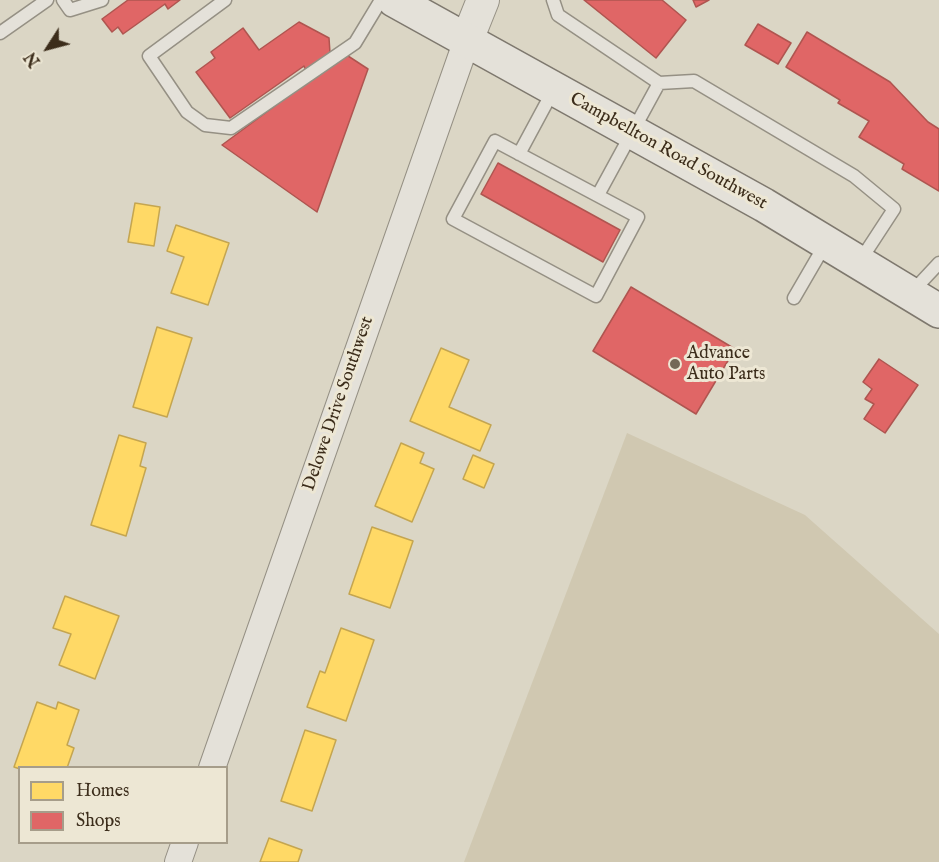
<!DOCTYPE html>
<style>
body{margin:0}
#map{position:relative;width:939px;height:862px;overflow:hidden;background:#dbd6c5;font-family:"IM FELL English",serif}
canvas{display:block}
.legend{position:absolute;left:18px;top:766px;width:210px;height:78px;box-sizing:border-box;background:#ede7d4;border:2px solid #a69d8a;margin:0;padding:8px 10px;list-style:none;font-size:18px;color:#3c2d1b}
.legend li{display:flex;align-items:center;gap:12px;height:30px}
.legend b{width:30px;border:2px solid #a69d8a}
.north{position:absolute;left:18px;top:18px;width:60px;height:60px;-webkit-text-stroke:4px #ede7d4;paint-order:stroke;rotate:234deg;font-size:16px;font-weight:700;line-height:24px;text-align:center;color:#3c2d1b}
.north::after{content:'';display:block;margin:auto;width:21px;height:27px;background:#3c2d1b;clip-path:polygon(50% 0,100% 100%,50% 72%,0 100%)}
</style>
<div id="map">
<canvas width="939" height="862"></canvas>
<ul class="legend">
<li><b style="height:16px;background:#ffd966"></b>Homes</li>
<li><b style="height:16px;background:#e06666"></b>Shops</li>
</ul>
<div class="north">N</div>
</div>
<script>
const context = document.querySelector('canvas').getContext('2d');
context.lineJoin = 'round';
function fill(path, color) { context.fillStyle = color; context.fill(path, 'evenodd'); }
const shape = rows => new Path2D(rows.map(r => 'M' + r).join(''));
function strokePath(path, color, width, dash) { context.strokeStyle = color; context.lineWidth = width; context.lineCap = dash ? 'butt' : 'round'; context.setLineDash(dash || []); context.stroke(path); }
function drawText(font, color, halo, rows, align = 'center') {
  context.font = font + ' "IM FELL English",serif'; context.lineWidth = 6; context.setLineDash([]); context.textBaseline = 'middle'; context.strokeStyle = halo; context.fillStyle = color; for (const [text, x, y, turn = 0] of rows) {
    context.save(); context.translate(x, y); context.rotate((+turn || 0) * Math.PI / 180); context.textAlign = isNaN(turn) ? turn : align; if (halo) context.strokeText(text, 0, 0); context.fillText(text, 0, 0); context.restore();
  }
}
const green = shape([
 [627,433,805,515,939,634,939,862,464,862]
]);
const homes = shape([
 [135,203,160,207,154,246,128,242,135,203],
 [176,225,229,243,208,305,171,293,184,257,167,251,176,225],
 [157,327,192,338,167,417,133,407,157,327],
 [441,348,469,360,449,407,491,425,480,451,410,421,441,348],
 [119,435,146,443,140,466,146,468,126,536,91,525,119,435],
 [401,443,424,453,420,463,434,469,412,522,375,506,401,443],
 [473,455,494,464,484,488,463,479,473,455],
 [372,527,413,541,390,608,349,594,372,527],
 [65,596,119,616,95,679,59,665,71,634,53,628,65,596],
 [341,628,374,640,346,721,307,707,320,671,325,673,341,628],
 [37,702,56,709,58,702,79,710,67,745,74,748,67,768,20,769,14,767,37,702],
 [305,730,336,740,312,811,281,801,305,730],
 [269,838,302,850,298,862,260,862,269,838]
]);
const shops = shape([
 [128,0,180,0,168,9,165,4,123,34,118,27,112,32,102,19,128,0],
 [584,0,662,0,686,20,656,58,584,0],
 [693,0,709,0,696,7,693,0],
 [299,22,329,38,330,53,306,71,304,66,230,118,196,72,215,58,211,52,243,28,259,50,299,22],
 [758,24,791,43,778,64,745,45,758,24],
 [807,32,890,82,928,122,939,129,939,191,902,169,904,164,859,137,869,121,838,103,840,100,786,67,807,32],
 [345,54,368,69,317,212,222,145,345,54],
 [498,163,620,230,603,262,481,194,498,163],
 [631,287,735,349,696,414,593,351,631,287],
 [879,359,918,385,885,433,864,419,874,404,865,399,872,389,863,382,879,359]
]);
const service = shape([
 [63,0,70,10,102,0],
 [225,0,149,56,187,112,205,125,231,128,355,43,381,0],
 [553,0,558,15,659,83,598,195],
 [0,33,47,0],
 [659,83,694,81,854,176,894,209,860,261],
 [495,141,638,217,596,296,453,219,495,141],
 [519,154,554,89],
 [911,293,939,263],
 [794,298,826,243]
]);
const minor = shape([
 [212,768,467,40],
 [178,862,185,842]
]);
const tertiary = shape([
 [467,40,483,0]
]);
const secondary = shape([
 [394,0,764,205,939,311]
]);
const markers = [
 [675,364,6,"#746856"]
];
const streetNames = [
 ["Campbellton Road Southwest",668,152,29],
 ["Delowe Drive Southwest",339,404,-71]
];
const poiNames = [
 ["Advance",687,354],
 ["Auto Parts",687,375]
];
fill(green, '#d0c8b1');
fill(homes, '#ffd966');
strokePath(homes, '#c4a550', 1.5);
fill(shops, '#e06666');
strokePath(shops, '#af5550', 1.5);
strokePath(service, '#959084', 15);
strokePath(minor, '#959084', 28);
strokePath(tertiary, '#959084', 34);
strokePath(secondary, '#7e786e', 36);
strokePath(service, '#e4e1d9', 12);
strokePath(minor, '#e4e1d9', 26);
strokePath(tertiary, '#e4e1d9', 32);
strokePath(secondary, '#e4e1d9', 33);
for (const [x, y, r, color] of markers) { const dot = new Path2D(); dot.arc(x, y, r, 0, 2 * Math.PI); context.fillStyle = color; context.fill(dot); strokePath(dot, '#ede7d4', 2); }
drawText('18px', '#3c2d1b', '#ede7d4', streetNames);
drawText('18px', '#3c2d1b', '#ede7d4', poiNames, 'left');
</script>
